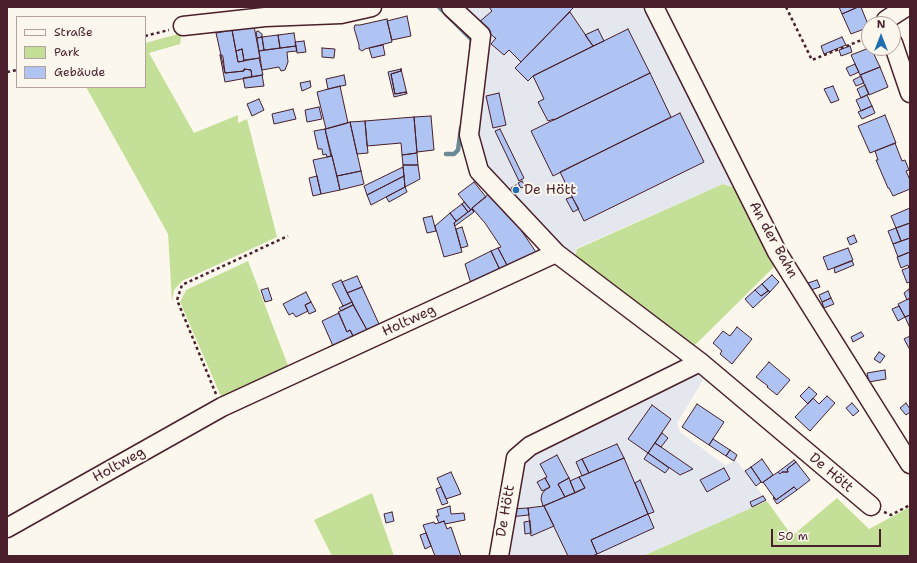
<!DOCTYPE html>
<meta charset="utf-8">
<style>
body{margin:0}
#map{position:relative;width:917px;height:563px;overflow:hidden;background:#fbf7ec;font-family:"Shantell Sans",sans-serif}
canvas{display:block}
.frame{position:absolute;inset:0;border:8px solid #4a1f2b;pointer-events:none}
.legend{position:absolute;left:16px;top:16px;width:130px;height:72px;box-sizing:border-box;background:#fbf7ec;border:1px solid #b4a19f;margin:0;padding:5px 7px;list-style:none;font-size:12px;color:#4a1f2b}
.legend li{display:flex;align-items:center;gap:8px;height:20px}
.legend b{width:20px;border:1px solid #b4a19f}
.north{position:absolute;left:861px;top:16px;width:40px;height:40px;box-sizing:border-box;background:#fbf7ec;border:1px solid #b4a19f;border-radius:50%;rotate:0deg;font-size:11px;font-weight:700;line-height:16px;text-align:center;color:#4a1f2b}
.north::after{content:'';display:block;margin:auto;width:14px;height:18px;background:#1f6fb2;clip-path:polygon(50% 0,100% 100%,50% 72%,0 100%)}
.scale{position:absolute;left:771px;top:529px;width:110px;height:18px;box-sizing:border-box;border:2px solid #4a1f2b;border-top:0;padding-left:5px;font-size:12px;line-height:14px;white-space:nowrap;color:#4a1f2b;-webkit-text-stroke:3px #fbf7ec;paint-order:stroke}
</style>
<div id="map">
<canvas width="917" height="563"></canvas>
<div class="frame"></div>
<ul class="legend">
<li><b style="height:5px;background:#fbf7ec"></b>Straße</li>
<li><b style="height:11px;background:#c4e098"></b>Park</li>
<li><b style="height:11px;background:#afc4f3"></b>Gebäude</li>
</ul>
<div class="north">N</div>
<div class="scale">50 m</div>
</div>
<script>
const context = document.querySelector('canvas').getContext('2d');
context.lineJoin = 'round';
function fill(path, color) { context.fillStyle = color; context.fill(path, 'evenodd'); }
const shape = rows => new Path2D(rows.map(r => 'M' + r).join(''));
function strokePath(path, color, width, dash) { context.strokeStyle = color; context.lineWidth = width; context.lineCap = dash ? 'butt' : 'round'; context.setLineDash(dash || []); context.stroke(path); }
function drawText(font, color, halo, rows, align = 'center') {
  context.font = font + ' "Shantell Sans",sans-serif'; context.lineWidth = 4; context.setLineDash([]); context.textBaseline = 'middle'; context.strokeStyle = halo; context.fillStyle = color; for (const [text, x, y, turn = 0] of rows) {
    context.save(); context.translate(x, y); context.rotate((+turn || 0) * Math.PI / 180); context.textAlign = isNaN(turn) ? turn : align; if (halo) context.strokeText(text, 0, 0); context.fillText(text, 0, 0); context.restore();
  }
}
const built = shape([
 [459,7,645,7,735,188,723,184,577,248,575,258,558,245,481,164,475,133,487,35],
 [691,373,706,375,677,423,680,432,726,466,736,460,767,501,643,556,501,556,519,467,527,455]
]);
const green = shape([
 [182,33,180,44,149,53,194,133,238,115,238,123,247,119,277,237,182,281,174,290,172,302,168,234,86,87,145,87,145,43],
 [723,184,735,188,775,266,691,349,575,258,577,249],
 [248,261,289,368,223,401,180,302,186,290],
 [372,493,394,556,332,556,314,520],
 [837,498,869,529,910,507,910,556,643,556,767,501,792,536]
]);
const stream = shape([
 [439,7,472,40,471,46],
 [446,154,454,154,458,150,461,128]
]);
const building = shape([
 [489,7,574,7,521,62,509,50,504,55,491,44,496,38,495,38,478,23,492,11,489,7],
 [839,7,858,7,842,14,839,7],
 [858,7,861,7,869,27,851,34,842,14,858,7],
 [570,12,593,46,533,76,528,81,515,68,570,12],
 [407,16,411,36,392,40,387,21,407,16],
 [387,19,392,42,365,49,362,51,359,49,359,45,354,28,355,25,360,25,387,19],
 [254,26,260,58,244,60,242,49,236,51,232,30,254,26],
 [598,29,604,41,593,46,585,35,598,29],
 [628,29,650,73,554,120,554,119,548,121,538,102,544,99,533,76,628,29],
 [232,30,238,62,259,58,263,75,252,77,251,70,244,69,244,71,225,73,216,33,232,30],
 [258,31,262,34,262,37,257,38,256,32,258,31],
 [294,33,296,46,280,48,278,35,294,33],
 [278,35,280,48,264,50,262,37,278,35],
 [262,37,264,50,259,51,257,38,262,37],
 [842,37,846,45,824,54,821,46,842,37],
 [304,41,306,52,297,53,295,42,304,41],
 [383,45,385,55,372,58,369,48,383,45],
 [296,46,297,51,287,52,288,62,285,70,281,71,279,67,262,70,259,51,296,46],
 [850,46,852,52,841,56,839,50,850,46],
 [322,48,335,49,334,58,322,57,322,48],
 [869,48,871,48,880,67,860,75,851,55,869,48],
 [242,49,244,61,238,62,236,51,242,49],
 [220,55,222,55,223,57,225,73,244,71,244,69,251,70,252,77,225,82,220,55],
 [855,64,859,72,850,76,846,68,855,64],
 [880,67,888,87,869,95,860,75,880,67],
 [401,69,407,94,406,92,395,94,391,74,401,71,401,69],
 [401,69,401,71,391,74,395,94,406,92,406,94,394,97,388,72,401,69],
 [650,73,671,117,553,176,531,131,650,73],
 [262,75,264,86,245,88,243,78,262,75],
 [344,75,346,85,328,89,326,79,344,75],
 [861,76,864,83,856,86,853,80,861,76],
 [310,81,311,87,302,91,300,83,310,81],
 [865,85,869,94,861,98,857,89,865,85],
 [340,86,348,123,326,129,317,92,340,86],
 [833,86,839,100,831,103,824,89,833,86],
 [499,93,506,125,493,128,486,96,499,93],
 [867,95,872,106,861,111,856,100,867,95],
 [259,99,264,110,252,116,247,104,259,99],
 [872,106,875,113,862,119,858,112,872,106],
 [319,107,322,119,307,122,305,110,319,107],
 [293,109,296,119,274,124,272,114,293,109],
 [680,113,704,162,584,221,560,172,680,113],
 [885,115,896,143,870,153,858,126,885,115],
 [431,116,434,150,417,152,414,117,431,116],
 [414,117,417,153,402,155,401,143,367,146,365,121,414,117],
 [365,121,368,153,357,154,350,122,365,121],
 [350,122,361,171,337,176,325,129,350,122],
 [325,129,331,156,327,157,326,154,323,155,322,149,318,149,314,131,325,129],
 [500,129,524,178,519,181,495,131,500,129],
 [895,143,902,161,905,160,909,170,906,171,910,180,910,189,893,196,889,188,888,188,876,160,878,160,875,151,895,143],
 [417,153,418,165,403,165,402,155,417,153],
 [332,156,340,190,321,194,313,160,332,156],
 [403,165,418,165,420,179,405,187,403,165],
 [403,167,404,176,367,195,364,186,403,167],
 [361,171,364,184,340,190,337,176,361,171],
 [317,176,321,194,313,196,309,178,317,176],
 [404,176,405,187,371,205,367,195,404,176],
 [522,181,525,186,521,188,518,183,522,181],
 [474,182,486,197,472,208,474,212,472,209,471,210,458,194,474,182],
 [516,185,520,192,515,195,511,188,516,185],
 [405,187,407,192,389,202,386,197,405,187],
 [491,192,506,208,538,255,509,269,498,248,501,247,485,223,472,208,491,192],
 [572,197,579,209,573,212,566,199,572,197],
 [464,202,471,210,468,212,462,204,464,202],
 [462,204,468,212,456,221,450,213,462,204],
 [910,208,910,223,896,228,891,216,910,208],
 [472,209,474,212,455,226,454,223,472,209],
 [450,213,456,221,454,223,462,252,444,257,435,226,450,213],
 [432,216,436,231,427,233,423,218,432,216],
 [910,223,910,238,901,241,896,228,910,223],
 [462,227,468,246,461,248,456,229,462,227],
 [896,228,901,241,893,244,888,231,896,228],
 [854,235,857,242,850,245,847,238,854,235],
 [910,238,910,252,898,257,893,244,910,238],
 [498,248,509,269,501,272,491,251,498,248],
 [848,248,853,260,828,270,823,257,848,248],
 [491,251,501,272,472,287,465,264,491,251],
 [910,252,910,267,909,268,908,265,901,268,897,257,910,252],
 [852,261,854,265,835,273,834,268,852,261],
 [910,267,910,282,907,283,902,270,910,267],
 [772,275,779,282,770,292,762,284,772,275],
 [357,276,362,287,347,293,342,282,357,276],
 [341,280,352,302,343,306,332,284,341,280],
 [817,280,820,287,811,290,808,283,817,280],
 [762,284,768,291,761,296,755,290,762,284],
 [362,287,379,324,367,330,347,293,362,287],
 [268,288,272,300,265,302,261,290,268,288],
 [909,289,910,298,907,300,904,293,909,289],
 [755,290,761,296,768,291,770,292,753,308,745,299,755,290],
 [828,291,831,298,822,302,819,295,828,291],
 [306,292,311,302,305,305,308,311,296,317,293,313,289,315,283,304,306,292],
 [831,298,834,304,824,308,822,302,831,298],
 [910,298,910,315,905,317,898,304,910,298],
 [311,302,316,311,309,314,305,305,311,302],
 [352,302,353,305,341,311,339,308,352,302],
 [353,305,367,330,353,336,350,330,347,332,338,312,353,305],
 [899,306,905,317,898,321,892,309,899,306],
 [339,313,347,332,350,330,353,336,333,346,322,321,339,313],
 [910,315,910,328,905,317,910,315],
 [737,327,752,339,732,364,720,354,722,351,713,343,723,331,730,336,737,327],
 [861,332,864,336,853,342,851,337,861,332],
 [910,336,910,350,904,339,910,336],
 [879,352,885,356,880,363,874,359,879,352],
 [769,362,790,380,777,395,767,387,768,386,756,377,769,362],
 [885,370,886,379,869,382,867,373,885,370],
 [809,387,817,394,808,404,800,396,809,387],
 [827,396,835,403,810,431,795,417,813,398,819,404,827,396],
 [852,403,859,411,853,416,846,408,852,403],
 [906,403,910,409,910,412,906,415,900,408,906,403],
 [697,404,724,422,709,445,682,427,697,404],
 [652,405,671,419,648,453,628,439,652,405],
 [662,433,668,438,661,447,655,443,662,433],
 [713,439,730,450,726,456,709,445,713,439],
 [655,443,661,447,693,469,680,475,648,453,655,443],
 [617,444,624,458,589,473,582,459,617,444],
 [730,450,737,455,734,461,726,456,730,450],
 [648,453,669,468,665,473,644,459,648,453],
 [557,455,569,478,558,484,565,497,543,506,541,499,542,494,545,490,550,487,545,478,547,477,540,464,557,455],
 [624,458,648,514,591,540,597,554,592,556,568,556,544,506,585,488,579,477,624,458],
 [582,459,589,473,582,476,576,462,582,459],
 [762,459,773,475,762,483,751,467,762,459],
 [794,460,796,462,787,469,788,472,782,472,780,474,778,472,794,460],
 [796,462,810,480,797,490,794,487,776,500,763,482,778,472,780,474,782,472,788,472,787,469,796,462],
 [751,467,761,482,756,486,745,471,751,467],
 [724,468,730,479,707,492,700,480,724,468],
 [451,472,461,494,446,499,437,478,451,472],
 [579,477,585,488,575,493,570,481,579,477],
 [545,478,550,487,542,491,537,482,545,478],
 [569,478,575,493,565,497,558,484,569,478],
 [640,480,654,512,648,514,635,483,640,480],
 [441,487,448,503,442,505,436,489,441,487],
 [794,487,797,490,777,504,773,498,774,497,776,500,794,487],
 [763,496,766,500,752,507,750,502,763,496],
 [450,506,451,514,464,513,465,520,445,524,444,521,439,523,436,516,439,516,437,510,450,506],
 [544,506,554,526,531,536,528,508,544,506],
 [528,508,529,515,509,517,510,509,528,508],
 [392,512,394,521,386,523,384,514,392,512],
 [648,514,654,528,597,554,591,540,648,514],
 [444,521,447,529,451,527,461,556,435,556,423,525,434,522,435,524,444,521],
 [530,521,531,533,525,534,524,522,530,521],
 [426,533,431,546,425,549,420,535,426,533]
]);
const path = shape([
 [786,7,812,60,869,37],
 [145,36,169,30],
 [7,72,17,70],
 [216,394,177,300,182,285,288,236],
 [884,512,891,515,910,505]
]);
const minor = shape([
 [451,7,481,35,469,135,479,171,556,253,700,362,871,506],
 [654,7,777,252,910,464],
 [886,20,906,7],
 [183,26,265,17,341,14,372,7],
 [893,43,910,93],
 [7,528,222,407,556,253],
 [499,556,516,458,530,446,700,362]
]);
const markers = [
 [516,190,4,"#1f6fb2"]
];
const poiNames = [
 ["De Hött",524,190]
];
const streetNames = [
 ["An der Bahn",773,240,61],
 ["Holtweg",409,321,-25],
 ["Holtweg",119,465,-29],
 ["De Hött",831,473,40],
 ["De Hött",506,511,-80]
];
fill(built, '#e4e8ee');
fill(green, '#c4e098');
strokePath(stream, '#6c8a96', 4.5);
fill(building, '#afc4f3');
strokePath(building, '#4a1f2b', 1);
strokePath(minor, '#4a1f2b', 21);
strokePath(path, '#4a1f2b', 2.5, [3, 3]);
strokePath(minor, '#fbf7ec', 18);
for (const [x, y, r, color] of markers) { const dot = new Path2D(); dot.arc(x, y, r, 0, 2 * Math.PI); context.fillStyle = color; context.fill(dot); strokePath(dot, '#fbf7ec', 1.5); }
drawText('14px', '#4a1f2b', '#fbf7ec', poiNames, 'left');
drawText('14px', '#4a1f2b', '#fbf7ec', streetNames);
</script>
